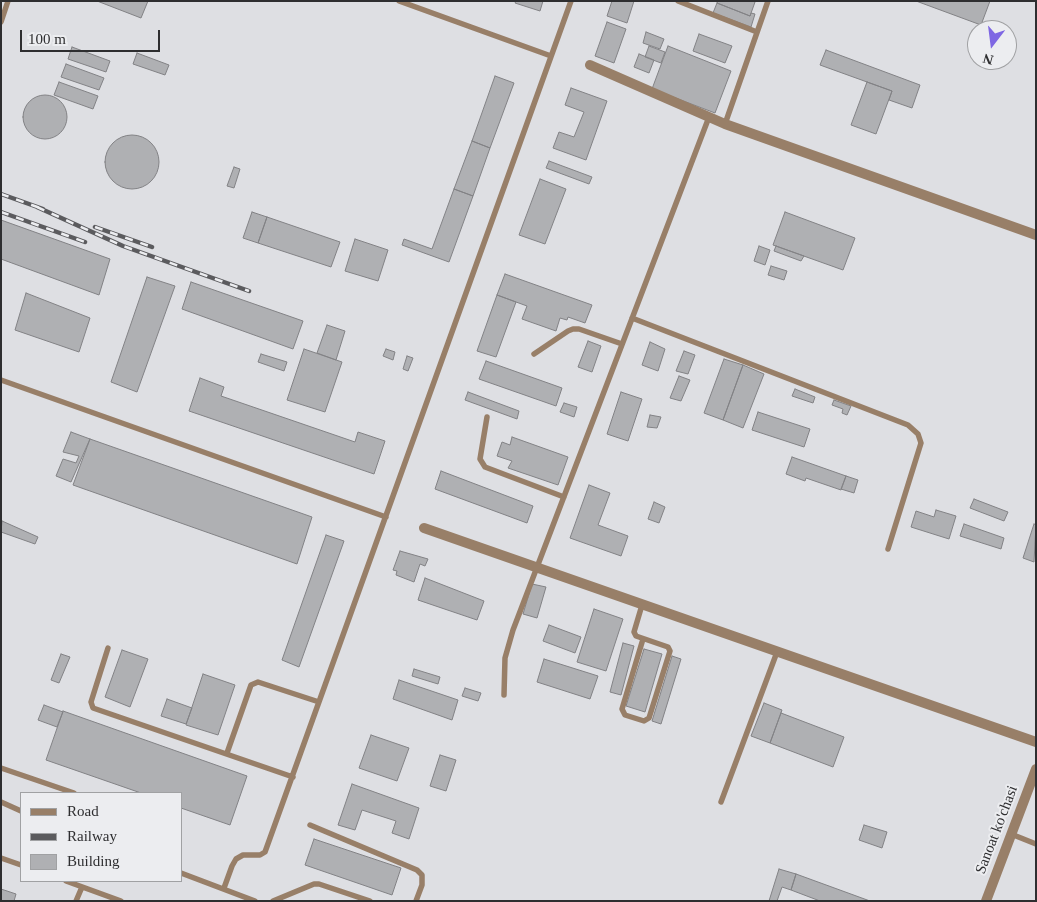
<!DOCTYPE html>
<style>
body{margin:0}
#map{position:relative;width:1037px;height:902px;overflow:hidden;background:#dedfe3;font-family:"Times New Roman",serif}
canvas{display:block}
.frame{position:absolute;inset:0;border:2px solid #2e2e30;pointer-events:none}
.legend{position:absolute;left:20px;top:792px;width:162px;height:90px;box-sizing:border-box;background:#ecedf0;border:1px solid #a0a1a3;margin:0;padding:6px 9px;list-style:none;font-size:15px;color:#2e2e30}
.legend li{display:flex;align-items:center;gap:10px;height:25px}
.legend b{width:25px;border:1px solid #a0a1a3}
.north{position:absolute;left:967px;top:20px;width:50px;height:50px;box-sizing:border-box;background:#ecedf0;border:1px solid #a0a1a3;border-radius:50%;rotate:195deg;font-size:14px;font-weight:700;line-height:20px;text-align:center;color:#2e2e30}
.north::after{content:'';display:block;margin:auto;width:18px;height:22px;background:#7e67e3;clip-path:polygon(50% 0,100% 100%,50% 72%,0 100%)}
.scale{position:absolute;left:20px;top:30px;width:140px;height:22px;box-sizing:border-box;border:2px solid #2e2e30;border-top:0;padding-left:6px;font-size:15px;line-height:18px;white-space:nowrap;color:#2e2e30;-webkit-text-stroke:4px #ecedf0;paint-order:stroke}
</style>
<div id="map">
<canvas width="1037" height="902"></canvas>
<div class="frame"></div>
<ul class="legend">
<li><b style="height:6px;background:#987f68"></b>Road</li>
<li><b style="height:6px;background:#5b5b5e"></b>Railway</li>
<li><b style="height:14px;background:#afb0b3"></b>Building</li>
</ul>
<div class="north">N</div>
<div class="scale">100 m</div>
</div>
<script>
const context = document.querySelector('canvas').getContext('2d');
context.lineJoin = 'round';
function fill(path, color) { context.fillStyle = color; context.fill(path, 'evenodd'); }
const shape = rows => new Path2D(rows.map(r => 'M' + r).join(''));
function strokePath(path, color, width, dash) { context.strokeStyle = color; context.lineWidth = width; context.lineCap = dash ? 'butt' : 'round'; context.setLineDash(dash || []); context.stroke(path); }
function drawText(font, color, halo, rows, align = 'center') {
  context.font = font + ' "Times New Roman",serif'; context.lineWidth = 4; context.setLineDash([]); context.textBaseline = 'middle'; context.strokeStyle = halo; context.fillStyle = color; for (const [text, x, y, turn = 0] of rows) {
    context.save(); context.translate(x, y); context.rotate((+turn || 0) * Math.PI / 180); context.textAlign = isNaN(turn) ? turn : align; if (halo) context.strokeText(text, 0, 0); context.fillText(text, 0, 0); context.restore();
  }
}
const building = shape([
 [97,1,148,1,141,18,97,1],
 [516,1,543,1,540,11,515,3,516,1],
 [612,1,634,1,627,23,607,16,612,1],
 [718,1,752,1,755,2,750,16,717,3,718,1],
 [916,1,990,1,981,25,916,1],
 [717,3,750,16,751,13,755,14,751,27,713,13,717,3],
 [607,22,626,29,614,63,595,56,607,22],
 [646,32,664,39,660,49,643,43,646,32],
 [699,34,732,46,725,63,693,51,699,34],
 [649,46,665,52,661,63,645,57,649,46],
 [668,46,731,71,715,113,652,89,668,46],
 [72,47,110,61,106,72,68,59,72,47],
 [826,50,920,85,912,108,889,100,892,91,820,65,826,50],
 [137,53,169,65,165,75,133,64,137,53],
 [639,54,654,60,649,73,634,67,639,54],
 [66,64,104,78,99,90,61,77,66,64],
 [495,76,514,83,490,148,472,141,495,76],
 [59,82,98,96,93,109,54,95,59,82],
 [867,82,892,91,876,134,851,125,867,82],
 [571,88,607,101,586,160,553,148,559,132,574,137,584,112,565,105,571,88],
 '23 117a22 22 0 1 1 44 0a22 22 0 1 1-44 0Z',
 '105 162a27 27 0 1 1 54 0a27 27 0 1 1-54 0Z',
 [472,141,490,148,473,196,454,189,472,141],
 [549,161,592,177,589,184,546,168,549,161],
 [234,167,240,169,234,188,227,186,234,167],
 [540,179,566,189,545,244,519,235,540,179],
 [454,189,473,196,449,262,402,245,404,239,432,249,454,189],
 [252,212,267,217,258,243,243,238,252,212],
 [785,212,855,238,843,270,773,245,785,212],
 [267,217,340,242,331,267,258,243,267,217],
 [1,220,110,259,99,295,1,259,1,220],
 [355,239,388,250,378,281,345,271,355,239],
 [759,246,770,250,765,265,754,261,759,246],
 [776,246,804,256,801,261,774,251,776,246],
 [771,266,787,271,784,280,768,275,771,266],
 [505,274,592,305,585,323,568,317,567,320,560,318,556,331,522,319,527,306,497,295,505,274],
 [147,277,175,286,137,392,111,382,147,277],
 [191,282,303,321,293,349,182,309,191,282],
 [26,293,90,318,79,352,15,330,26,293],
 [497,295,516,302,496,357,477,351,497,295],
 [327,325,345,331,336,360,317,353,327,325],
 [588,341,601,346,592,372,578,367,588,341],
 [650,342,665,349,658,371,642,365,650,342],
 [304,349,342,362,325,412,287,400,304,349],
 [386,349,395,352,393,360,383,356,386,349],
 [684,351,695,355,688,374,676,371,684,351],
 [261,354,287,362,284,371,258,362,261,354],
 [407,356,413,358,408,371,403,369,407,356],
 [724,359,743,365,723,420,704,413,724,359],
 [486,361,562,388,556,406,479,379,486,361],
 [743,365,764,374,743,428,723,420,743,365],
 [679,376,690,380,681,401,670,398,679,376],
 [200,378,224,387,221,396,355,442,358,432,385,441,374,474,189,411,200,378],
 [795,389,815,397,813,403,792,396,795,389],
 [468,392,519,411,517,419,465,400,468,392],
 [621,392,642,399,628,441,607,434,621,392],
 [834,400,851,406,847,415,842,413,843,409,832,405,834,400],
 [564,403,577,407,574,417,560,412,564,403],
 [758,412,810,429,804,447,752,430,758,412],
 [650,415,661,417,657,428,647,427,650,415],
 [71,432,90,439,71,482,56,476,63,459,76,463,79,456,63,452,71,432],
 [512,437,568,457,558,485,508,468,512,461,497,456,502,442,510,445,512,437],
 [90,439,312,517,297,564,73,485,90,439],
 [792,457,846,476,841,490,806,478,805,481,786,474,792,457],
 [441,471,533,506,527,523,435,489,441,471],
 [846,476,858,480,854,493,841,489,846,476],
 [589,485,610,493,598,525,628,536,621,556,570,538,589,485],
 [974,499,1008,512,1004,521,970,508,974,499],
 [654,502,665,507,659,523,648,519,654,502],
 [936,510,956,516,949,539,911,527,916,511,934,517,936,510],
 [2,521,38,537,35,544,1,532,2,521],
 [964,524,1004,538,1001,549,960,536,964,524],
 [1034,524,1036,525,1034,562,1023,558,1034,524],
 [326,535,344,541,299,667,282,660,326,535],
 [400,551,428,559,425,566,420,564,414,582,396,575,397,571,393,570,400,551],
 [425,578,484,601,477,620,418,600,425,578],
 [532,584,546,587,537,618,523,614,532,584],
 [594,609,623,619,606,671,577,662,594,609],
 [549,625,581,637,575,653,543,641,549,625],
 [623,643,634,646,621,695,610,692,623,643],
 [644,649,662,654,645,712,626,706,644,649],
 [122,650,148,659,130,707,105,697,122,650],
 [61,654,70,657,59,683,51,680,61,654],
 [672,656,681,659,661,724,652,721,672,656],
 [544,659,598,676,590,699,537,682,544,659],
 [414,669,440,677,438,684,412,676,414,669],
 [203,674,235,685,218,735,186,725,203,674],
 [399,680,458,700,452,720,393,699,399,680],
 [465,688,481,693,478,701,462,696,465,688],
 [167,699,192,708,186,724,161,716,167,699],
 [764,703,782,710,770,743,751,736,764,703],
 [44,705,63,712,57,727,38,720,44,705],
 [63,711,247,776,230,825,181,808,181,793,141,793,46,760,63,711],
 [781,713,844,737,833,767,770,743,781,713],
 [371,735,409,748,397,781,359,768,371,735],
 [440,755,456,760,446,791,430,786,440,755],
 [352,784,419,808,409,839,392,833,396,821,362,810,355,830,338,825,352,784],
 [864,825,887,832,882,848,859,840,864,825],
 [314,839,401,868,392,895,305,865,314,839],
 [779,869,796,874,791,890,782,887,777,901,769,901,779,869],
 [796,874,870,901,820,901,791,890,796,874],
 [1,889,16,894,14,901,1,901,1,889]
]);
const service = shape([
 [399,1,551,56],
 [678,1,757,32],
 [1,22,8,1],
 [725,124,768,1],
 [632,318,908,425,918,434,921,443,888,549],
 [534,354,568,331,573,329,579,329,622,344],
 [1,380,386,517],
 [487,417,480,459,485,467,564,497],
 [642,605,634,632,636,636,668,647,670,651,649,718,644,721,625,715,622,709,643,639],
 [108,648,91,702,93,708,293,777],
 [504,695,505,658,513,630,709,117],
 [227,753,251,685,258,682,319,702],
 [1,768,74,793],
 [1,802,21,811],
 [721,802,777,652],
 [310,825,417,870,422,875,422,885,416,901],
 [1011,834,1036,844],
 [1,858,21,865],
 [181,873,255,901],
 [66,881,121,901],
 [224,888,232,866,236,859,243,855,260,855,265,852,571,1],
 [76,901,82,887],
 [273,901,314,884,319,884,370,901]
]);
const minor = shape([
 [590,65,725,124,1036,235],
 [424,528,1036,742]
]);
const tertiary = shape([
 [986,901,1036,769]
]);
const rail = shape([
 [1,194,43,209],
 [37,207,123,246,249,291],
 [1,212,85,242],
 [95,227,152,247]
]);
const streetNames = [
 ["Sanoat ko'chasi",997,830,-69]
];
fill(building, '#afb0b3');
strokePath(building, '#828285', 1);
strokePath(service, '#987f68', 5.5);
strokePath(minor, '#987f68', 10);
strokePath(tertiary, '#987f68', 10);
strokePath(rail, '#5b5b5e', 4.5);
strokePath(rail, '#ecedf0', 2.5, [8]);
drawText('15px', '#2e2e30', '#ecedf0', streetNames);
</script>
